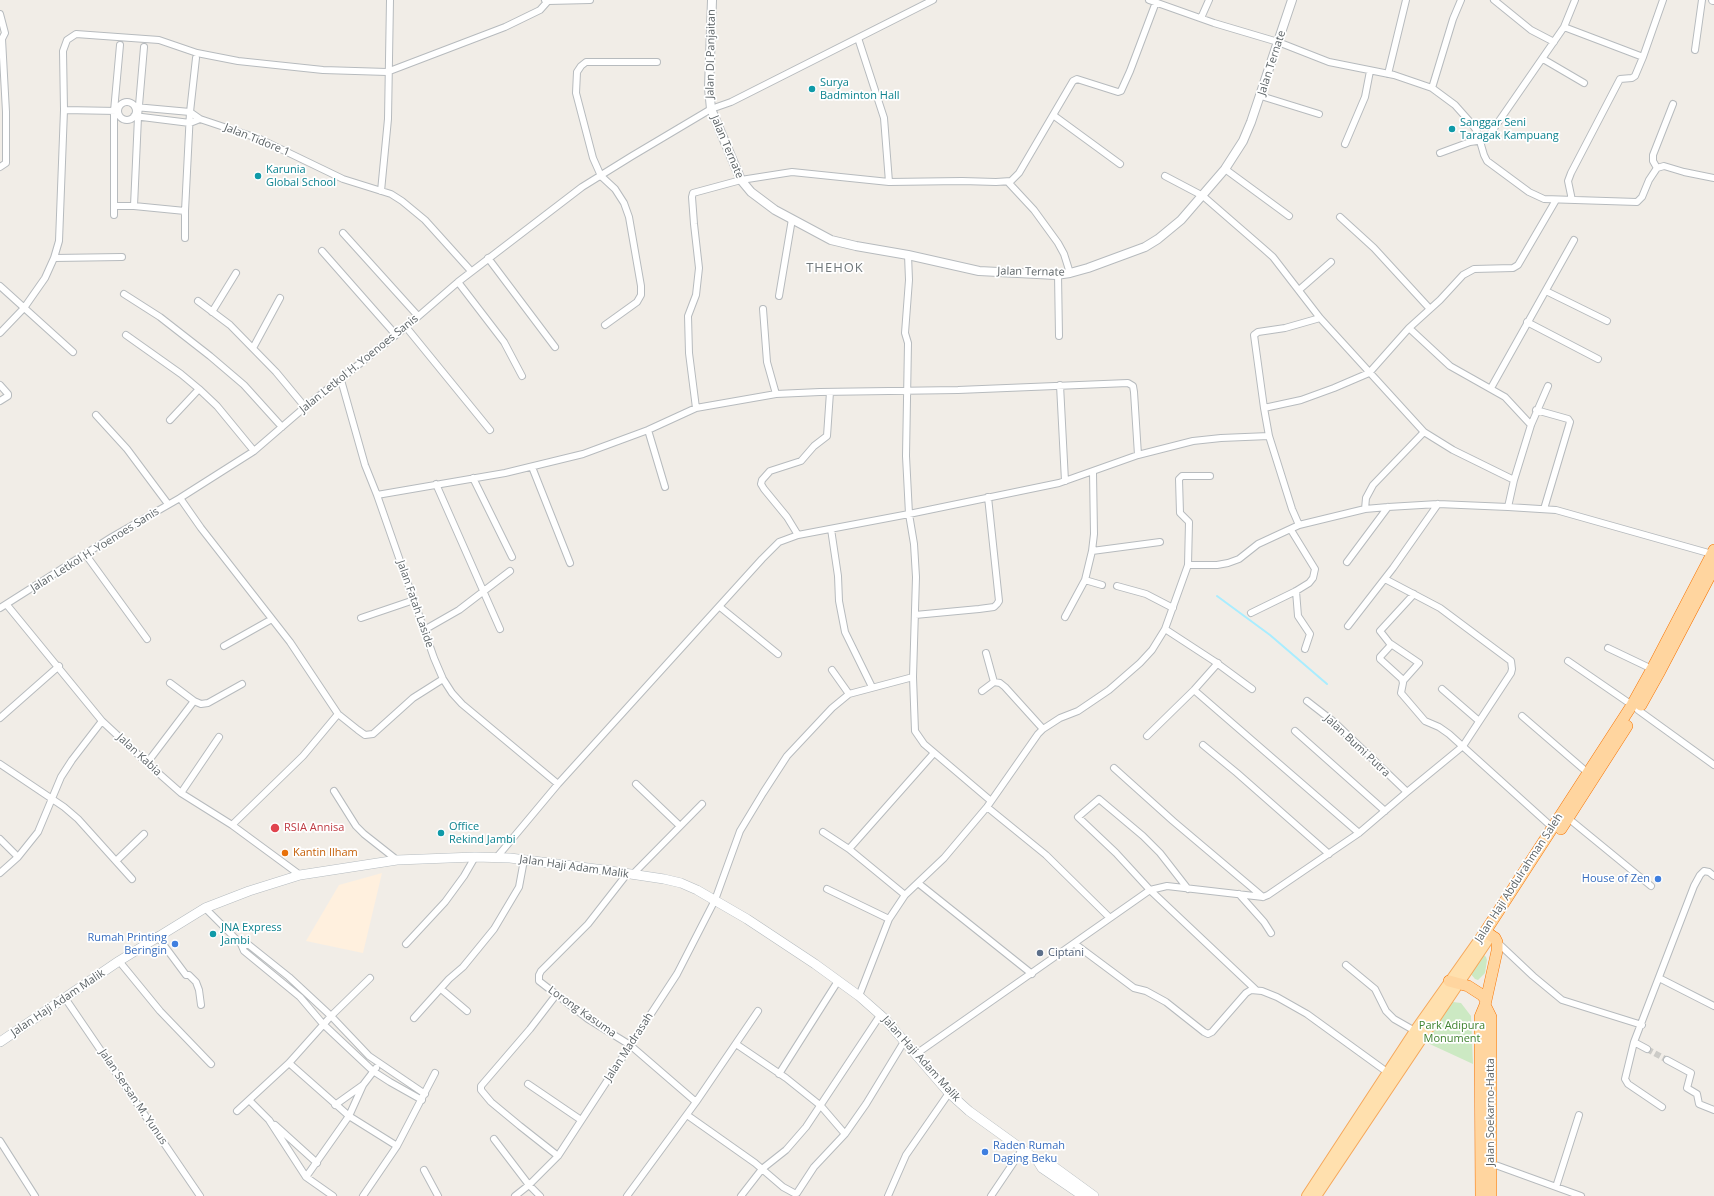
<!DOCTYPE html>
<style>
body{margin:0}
canvas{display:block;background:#f1ede7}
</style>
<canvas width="1714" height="1196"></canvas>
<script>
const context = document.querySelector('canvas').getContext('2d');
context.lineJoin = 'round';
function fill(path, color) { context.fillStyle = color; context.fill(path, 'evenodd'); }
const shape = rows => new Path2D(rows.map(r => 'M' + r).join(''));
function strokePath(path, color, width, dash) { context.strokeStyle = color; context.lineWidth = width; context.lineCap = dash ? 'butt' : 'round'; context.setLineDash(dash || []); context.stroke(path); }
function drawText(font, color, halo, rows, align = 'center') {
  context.font = font + ' "Open Sans",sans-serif'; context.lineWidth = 3.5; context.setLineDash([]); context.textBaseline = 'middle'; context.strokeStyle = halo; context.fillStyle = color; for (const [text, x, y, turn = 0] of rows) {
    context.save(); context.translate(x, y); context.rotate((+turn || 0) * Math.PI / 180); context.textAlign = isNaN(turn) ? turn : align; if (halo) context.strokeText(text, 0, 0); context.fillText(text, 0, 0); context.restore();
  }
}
const commercial = shape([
 [382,873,363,953,306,941,339,885]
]);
const green = shape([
 [1484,955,1486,957,1487,960,1485,973,1478,980,1475,979,1470,973,1480,956],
 [1453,1002,1461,1003,1471,1016,1473,1064,1421,1040,1447,1005]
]);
const stream = shape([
 [1217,596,1270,635,1327,684]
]);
const minorTunnel = shape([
 [1647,1049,1667,1060]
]);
const minor = shape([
 [545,0,548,1,590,0],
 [1149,0,1214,23,1278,42,1329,62,1394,75,1432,88,1455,105,1471,123,1477,131,1484,155,1487,161,1529,192,1544,199,1637,202,1642,197,1649,180,1657,168,1664,166,1684,172,1714,178],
 [1494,0,1531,30,1554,42],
 [0,14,5,33,2,39,6,112,6,163,0,167],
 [1201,18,1209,0],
 [1564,27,1643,57],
 [858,38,884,118,889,182],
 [1695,50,1702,0],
 [1543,59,1584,83],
 [1388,74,1406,0],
 [1432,88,1453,19,1461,0],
 [1261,96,1319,114],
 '118 111a9 9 0 1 1 18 0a9 9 0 1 1-18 0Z',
 [135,107,190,112,200,119,260,139,343,179,391,194,402,201,425,220,471,271],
 [64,110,117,111],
 [1053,115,1120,164],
 [134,116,190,123,200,119],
 [1345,144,1365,97,1370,71],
 [1440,153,1470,142,1484,140,1488,137,1564,27,1575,0],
 [1657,168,1653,161,1653,155,1673,104],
 [1225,169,1289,216],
 [1165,176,1203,196,1264,249,1273,257,1320,318,1424,432,1453,450,1514,480],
 [1008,182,1034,210,1058,243,1064,254,1070,273],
 [381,191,388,119,390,0],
 [1572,200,1568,181,1571,173,1620,79,1632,78,1635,76,1643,57,1663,0],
 [114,206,134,206,185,211],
 [134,206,138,117,144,47],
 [114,215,114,111,120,45],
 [1340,217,1374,248,1430,309],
 [343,233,418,316],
 [185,238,185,211,190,112,196,58],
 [322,251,396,335],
 [908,255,909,280,905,333,908,343,906,456,909,514,914,544,916,577,913,677,915,731,924,744,991,801],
 [54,258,122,257],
 [488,258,555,347],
 [1058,274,1059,336],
 [458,282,504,342,522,376],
 [0,286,73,352],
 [1299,290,1331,262],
 [1546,291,1607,321],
 [124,294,160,317,210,356,244,385,282,427],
 [779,296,792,219],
 [198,301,230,325,276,372,305,407],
 [763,309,767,362,776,394],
 [212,312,236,273],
 [1527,322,1598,359],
 [605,325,637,302,641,295,641,286,629,217,624,203,615,189,601,176,593,158,576,93,577,72,581,66,586,62,657,62],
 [406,327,490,430],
 [1409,328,1450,366,1505,397,1531,425],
 [0,333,24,308,45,278,54,258,59,241,64,110,63,51,67,40,76,34,159,40,197,53,238,61,323,70,387,72,505,27,540,10,548,1],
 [126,335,181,374,199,389,217,406,254,451],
 [253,348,280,298],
 [341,380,365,465,377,495,434,658,443,679,452,693,462,704,558,784],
 [0,385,8,394,8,396,0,401],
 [1060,385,1065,481],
 [1491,388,1574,240],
 [696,408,689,353,688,316,696,295,699,268,694,224,692,197,693,193,741,180,792,172,889,182,962,181,996,182,1011,181,1019,173,1073,81,1077,79,1118,92,1121,91,1130,71,1156,2],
 [1264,408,1301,400,1334,388,1369,373,1409,328,1440,300,1463,275,1474,269,1513,268,1518,265,1556,200],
 [1536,410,1568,419,1570,422,1544,509],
 [96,415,127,449,168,504],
 [170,420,199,389],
 [648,430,665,487],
 [1269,436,1264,408,1254,335,1258,332,1285,328,1320,318],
 [532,467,570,563],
 [473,478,512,557],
 [436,484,500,629],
 [377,495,505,473,583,454,648,430,696,408,776,394,820,392,958,390,1128,383,1133,386,1134,392,1138,455],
 [180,498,201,528,290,642,338,714,358,730,365,735,373,734,413,698,443,679],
 [1508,507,1514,480,1531,425,1548,386],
 [1365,509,1366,498,1373,485,1424,432],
 [831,529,838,576,839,601,845,632,872,687],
 [798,535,787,517,764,489,761,484,762,480,770,471,801,461,814,446,827,436,830,392],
 [1092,551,1160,542],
 [86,555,147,639],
 [1347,562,1388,507],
 [1188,565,1217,565,1228,563,1239,559,1258,544,1299,525],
 [1085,580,1102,585],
 [1117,586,1146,594,1173,608],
 [1296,591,1298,616,1310,634,1305,649],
 [1414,594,1380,631,1391,645,1380,657,1380,659,1402,679,1403,683,1401,693,1425,721,1439,727,1449,734,1553,828],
 [7,605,102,721,147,763,181,793,232,825,300,875],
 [720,607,778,654],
 [0,608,112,537,180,498,254,451,305,407,406,327,458,282,582,187,632,156,711,109,731,102,933,0],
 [1251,613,1296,591,1309,583,1313,578,1315,569,1291,530],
 [915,615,979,609,994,607,997,604,999,601,988,497],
 [1065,617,1085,580,1092,551,1094,534,1093,472],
 [361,618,414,600],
 [1348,626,1393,568,1438,504],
 [1165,629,1214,661,1252,689],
 [424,630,459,610,510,571],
 [1391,644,1419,663,1403,681],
 [224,646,272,619],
 [1608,648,1652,669],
 [986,653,994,682],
 [1568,661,1632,705],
 [832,670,849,694],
 [170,683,194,701,201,704,208,703,242,684],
 [1442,689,1479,721],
 [1194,690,1359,833],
 [982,691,994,682,1000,683,1005,687,1043,729],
 [1307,701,1334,722,1407,792],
 [1638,710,1714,765],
 [1522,716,1588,773],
 [0,718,59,666],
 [1295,731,1385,811],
 [1147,736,1194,690,1218,663],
 [1203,745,1237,773,1329,854],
 [147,763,194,701],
 [0,764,64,807,78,819,132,879],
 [1114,768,1173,821,1263,897],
 [636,784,680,826],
 [334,791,356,826,364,834,397,860],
 [181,793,219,737],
 [987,807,1046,855,1110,918],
 [1568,818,1651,886],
 [232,825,303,756,338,714],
 [823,832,849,849,905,895],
 [0,839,18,857],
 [849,849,934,753],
 [497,857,558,784,762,559,779,542,798,535,909,514,1059,483,1138,455,1193,441,1221,438,1269,436,1292,509,1299,525,1365,509,1388,507,1438,504,1508,507,1556,510,1712,554],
 [116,861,144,834],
 [0,873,18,857,38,832,61,777,72,760,102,721],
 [632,875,702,804],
 [918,883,1032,974],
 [827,889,889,919],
 [1188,889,1160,853,1143,836,1099,799,1078,817,1116,853,1150,890,1256,990],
 [1239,894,1264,922,1271,933],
 [205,908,241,944,244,951,300,997,323,1024,373,1071,390,1082,422,1100],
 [157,936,186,975,189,975,196,982,199,990,201,1005],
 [1497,942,1533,976,1562,1000,1642,1025],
 [241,944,249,945,289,977,331,1016,369,1056,425,1094],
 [406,944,445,902,464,876,475,857],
 [1075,944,1134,988,1146,991,1166,1002,1204,1032,1208,1034,1212,1032,1246,993,1251,990,1262,991,1277,997,1307,1014,1387,1072],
 [119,961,160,1011,211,1064],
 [1346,965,1375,989,1386,1011,1394,1019,1415,1031],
 [1659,978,1714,1006],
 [441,989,467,1011],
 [556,995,530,1029,481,1086,481,1090,491,1102,520,1126,558,1156],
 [859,996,889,919,905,895,944,858,987,807,1038,734,1043,729,1060,718,1078,711,1109,690,1140,663,1152,650,1165,629,1188,565,1189,522,1180,513,1179,479,1182,476,1210,476],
 [65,998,200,1196],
 [414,1018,449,979,463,967,494,929,519,887,524,860],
 [1634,1042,1625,1079,1628,1084,1662,1107],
 [736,1044,786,1078,821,1106,845,1134],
 [1647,1049,1634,1042,1694,886,1700,875,1704,871,1709,872,1714,876],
 [916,1054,1150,890,1167,886,1263,897,1268,895,1359,833,1407,792,1463,746,1511,673,1512,669,1511,661,1440,608,1385,579],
 [1667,1060,1691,1073,1687,1088,1697,1094,1699,1104,1714,1110],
 [289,1063,349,1116,397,1146],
 [779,1074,838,981],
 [528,1084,581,1120],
 [249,1100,269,1120,306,1177,333,1196],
 [696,1102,758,1011],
 [335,1105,363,1085],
 [237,1111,289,1063,331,1016,370,978],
 [687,1115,755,1163,783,1187,794,1193,797,1193,814,1167,845,1134,866,1104,905,1040],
 [275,1125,317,1163],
 [494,1139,529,1185,540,1196],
 [0,1141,35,1196],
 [1490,1163,1581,1196],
 [424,1170,438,1196],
 [306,1177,349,1116,363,1085,376,1068],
 [1556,1187,1579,1115],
 [363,1196,397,1146,435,1073],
 [515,1196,529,1185,558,1156,677,974,715,900,740,831,763,793,787,756,832,708,849,694,913,677],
 [627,1196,696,1102,630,1045,588,1019,539,981,539,975,541,971,588,924,627,874],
 [741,1196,762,1169,786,1150,806,1127,881,1014],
 [888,1196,906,1155,949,1093],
 [991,1196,1022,1150]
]);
const tertiary = shape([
 [712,0,709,88,711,109,741,180,751,192,775,210,831,240,856,246,908,255,979,271,1056,275,1070,273,1088,268,1145,247,1158,239,1181,220,1225,169,1243,141,1251,122,1292,0],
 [1713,0,1714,0]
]);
const secondary = shape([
 [0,1042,119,961,205,908,249,891,300,875,397,860,475,857,510,858,604,870,664,879,681,883,697,890,747,919,815,964,859,996,885,1019,949,1093,969,1111,1037,1160,1042,1168,1083,1196],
 [1037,1160,1046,1161,1094,1196]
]);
const primary = shape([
 [1307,1196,1415,1031,1485,932],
 [1316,1196,1491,935]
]);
const trunk = shape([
 [1641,705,1660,671,1714,568],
 [1561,829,1627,726],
 [1449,981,1468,986,1482,995,1486,1000],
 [1485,1005,1491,1017,1491,1196],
 [1481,1196,1480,1017,1485,1005,1497,951,1497,942,1495,938,1485,932,1632,705,1652,669,1714,550]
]);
const markers = [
 [812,89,4,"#0f9aa8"],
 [1452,129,4,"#0f9aa8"],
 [258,176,4,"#0f9aa8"],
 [275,828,5,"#e0444e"],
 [441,833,4,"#0f9aa8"],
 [285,853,4,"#e8710a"],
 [1658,879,4,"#3f7fe0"],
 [213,934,4,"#0f9aa8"],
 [175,944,4,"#3f7fe0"],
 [1040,953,4,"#5c6f8a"],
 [985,1152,4,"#3f7fe0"]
];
const streetNames = [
 ["Jalan DI Panjaitan",711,54,-89],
 ["Jalan Ternate",1272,63,-72],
 ["Jalan Tidore 1",257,140,22],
 ["Jalan Ternate",727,147,67],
 ["Jalan Ternate",1031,272,1],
 ["Jalan Letkol H. Yoenoes Sanis",359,364,-39],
 ["Jalan Letkol H. Yoenoes Sanis",95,550,-32],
 ["Jalan Fatah Laside",415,604,71],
 ["Jalan Bumi Putra",1357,746,43],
 ["Jalan Kabia",139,755,43],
 ["Jalan Haji Adam Malik",574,867,8],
 ["Jalan Haji Abdulrahman Saleh",1519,878,-57],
 ["Jalan Haji Adam Malik",58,1003,-34],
 ["Lorong Kasuma",582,1012,35],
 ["Jalan Madrasah",629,1047,-57],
 ["Jalan Haji Adam Malik",921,1059,48],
 ["Jalan Sersan M. Yunus",133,1097,56],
 ["Jalan Soekarno-Hatta",1491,1112,-90]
];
const cultureNames = [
 ["Surya",820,83],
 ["Badminton Hall",820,96],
 ["Sanggar Seni",1460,123],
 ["Taragak Kampuang",1460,136],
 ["Karunia",266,170],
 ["Global School",266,183],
 ["Office",449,827],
 ["Rekind Jambi",449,840],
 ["JNA Express",221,928],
 ["Jambi",221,941]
];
const healthNames = [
 ["RSIA Annisa",284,828]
];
const foodNames = [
 ["Kantin Ilham",293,853]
];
const shopNames = [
 ["House of Zen",1650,879],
 ["Rumah Printing",167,938],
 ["Beringin",167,951],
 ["Raden Rumah",993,1146,"left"],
 ["Daging Beku",993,1159,"left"]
];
const serviceNames = [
 ["Ciptani",1048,953]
];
const parkNames = [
 ["Park Adipura",1452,1026],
 ["Monument",1452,1039]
];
const quarterNames = [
 ["THEHOK",835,268]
];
fill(commercial, '#fff0de');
fill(green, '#cce9c3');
strokePath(stream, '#a9edff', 2);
strokePath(minorTunnel, '#cccbc7', 6, [6, 3]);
strokePath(minor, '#b7bbbe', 8);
strokePath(tertiary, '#b7bbbe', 10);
strokePath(secondary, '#b5bbbf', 10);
strokePath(primary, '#f6a85b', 12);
strokePath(trunk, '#f87400', 12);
strokePath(minor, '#fff', 6);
strokePath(tertiary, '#fff', 8);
strokePath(secondary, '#fff', 9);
strokePath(primary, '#ffe0ae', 10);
strokePath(trunk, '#ffd59f', 11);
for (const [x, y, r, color] of markers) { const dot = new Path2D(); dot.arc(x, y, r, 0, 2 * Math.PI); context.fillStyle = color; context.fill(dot); strokePath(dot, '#fff', 1.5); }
drawText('11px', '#5e6568', '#fff', streetNames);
drawText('11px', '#0d838f', '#fff', cultureNames, 'left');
drawText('11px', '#be3a42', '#fff', healthNames, 'left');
drawText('11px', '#c56008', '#fff', foodNames, 'left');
drawText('11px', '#366cbe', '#fff', shopNames, 'right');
drawText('11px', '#4e5e75', '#fff', serviceNames, 'left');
drawText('11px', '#408331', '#fff', parkNames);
context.letterSpacing = '1px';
drawText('13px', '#6f777a', '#fff', quarterNames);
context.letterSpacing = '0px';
</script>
